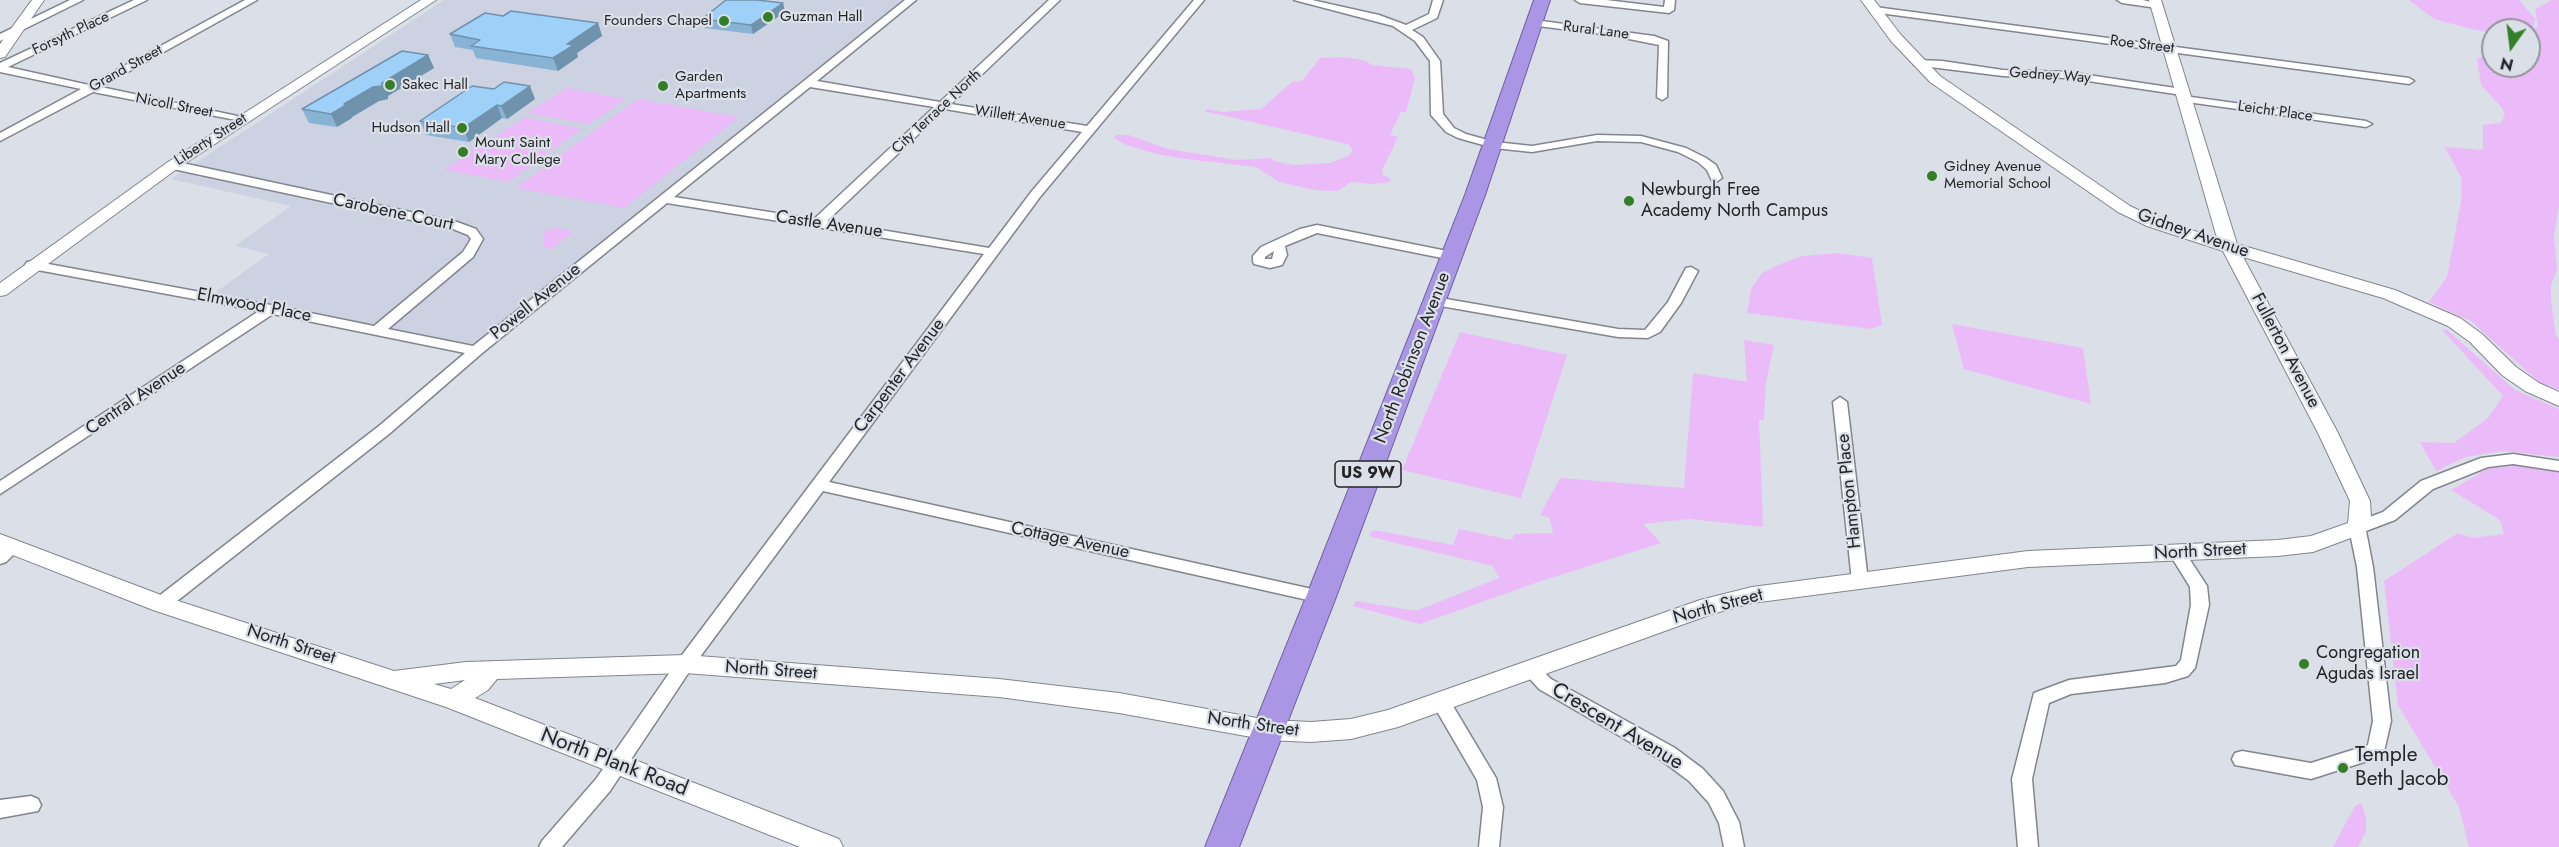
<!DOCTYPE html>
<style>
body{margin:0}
#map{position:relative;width:2559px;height:847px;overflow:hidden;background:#dbdfe7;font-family:Jost,sans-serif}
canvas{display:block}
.north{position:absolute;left:2481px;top:18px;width:60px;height:60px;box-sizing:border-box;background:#dbdfe7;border:2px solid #91959b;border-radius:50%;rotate:194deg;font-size:16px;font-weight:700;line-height:24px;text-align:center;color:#232528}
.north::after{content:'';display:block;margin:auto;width:21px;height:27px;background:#327f27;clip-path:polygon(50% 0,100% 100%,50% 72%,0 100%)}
</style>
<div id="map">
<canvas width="2559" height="847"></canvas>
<div class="north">N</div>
</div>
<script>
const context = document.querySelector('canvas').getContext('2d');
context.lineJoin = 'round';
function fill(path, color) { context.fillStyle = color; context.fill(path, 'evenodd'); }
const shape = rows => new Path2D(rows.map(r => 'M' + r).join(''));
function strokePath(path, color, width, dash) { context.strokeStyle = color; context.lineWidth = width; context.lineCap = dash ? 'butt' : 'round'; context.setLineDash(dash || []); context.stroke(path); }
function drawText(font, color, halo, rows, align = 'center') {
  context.font = font + ' Jost,sans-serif'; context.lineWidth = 4.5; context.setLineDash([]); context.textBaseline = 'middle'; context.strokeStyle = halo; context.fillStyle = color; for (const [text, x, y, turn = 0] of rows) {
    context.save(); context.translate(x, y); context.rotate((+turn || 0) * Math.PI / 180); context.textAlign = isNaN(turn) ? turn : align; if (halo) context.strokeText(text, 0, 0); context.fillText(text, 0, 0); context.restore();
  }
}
const built = shape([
 [444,0,904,0,473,346,213,294,269,254,235,246,291,206,171,179]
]);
const green = shape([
 [2409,0,2519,0,2535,19,2533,27,2524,30,2493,30,2493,33,2467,28,2434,19],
 [2552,0,2559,0,2559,205,2554,235,2557,270,2551,285,2551,301,2556,336,2559,339,2559,390,2539,382,2471,321,2429,302,2447,277,2461,202,2462,179,2445,147,2483,150,2483,125,2501,123,2505,115,2502,108,2481,85,2477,58,2493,54,2493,66,2529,66,2529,30,2538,27,2535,9],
 [1343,57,1364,60,1372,65,1411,69,1415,78,1406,112,1401,112,1390,135,1398,137,1382,170,1383,175,1390,178,1390,182,1371,184,1351,182,1338,191,1314,190,1279,182,1256,167,1185,159,1157,154,1126,145,1114,138,1116,135,1129,135,1168,149,1237,160,1271,158,1274,161,1294,165,1330,163,1348,156,1353,150,1348,144,1204,111,1208,109,1223,112,1261,109,1292,82,1302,81,1320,58],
 [567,88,626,99,589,124,528,113],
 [638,99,739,117,624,208,516,188],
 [525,117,582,129,553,149,492,139],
 [487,141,550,152,508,182,444,170],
 [554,228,574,231,551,249,544,248,544,231],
 [1838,253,1872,258,1882,325,1871,329,1747,313,1751,289,1762,273,1785,262,1803,256],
 [1952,324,2083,348,2091,404,1964,369],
 [2446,329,2515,390,2559,409,2559,457,2502,451,2466,457,2436,471,2420,442,2454,443,2488,418,2503,396,2442,330],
 [1460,332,1567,355,1521,498,1402,470],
 [1744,340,1774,345,1766,382,1764,420,1759,420,1763,527,1690,519,1643,524,1661,543,1538,582,1420,624,1353,606,1356,601,1416,611,1499,578,1493,566,1371,537,1369,534,1374,530,1453,545,1459,529,1511,540,1515,534,1553,533,1550,518,1540,515,1560,478,1684,488,1693,373,1747,382],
 [2525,465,2559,470,2559,847,2469,847,2459,807,2398,705,2384,581,2458,533,2473,538,2504,534,2500,520,2451,490,2489,468],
 [2361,803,2366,817,2366,831,2358,847,2333,847,2355,806]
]);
const minor = shape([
 [70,0,83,0,0,41,0,34,70,0],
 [134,0,147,0,8,67,89,85,245,0,257,0,101,87,242,117,248,120,246,122,93,92,0,141,0,133,81,89,0,72,0,63,134,0],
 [905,0,916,0,817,81,940,102,1049,0,1060,0,951,104,1087,126,1194,0,1204,0,1040,197,829,482,1321,591,1327,592,1330,597,1327,602,1321,603,823,491,691,669,610,791,562,847,539,847,542,841,596,779,679,659,984,254,667,203,481,354,389,434,167,609,161,610,155,609,152,604,155,599,379,426,465,353,273,314,0,494,0,481,259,311,32,269,25,265,27,262,32,261,271,305,374,326,463,252,471,239,468,235,453,229,173,169,169,168,169,162,173,161,457,222,476,229,483,239,473,257,388,329,473,346,905,0],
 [810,87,934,107,814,219,674,197,810,87],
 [945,109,1082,132,1032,191,989,248,827,221,945,109],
 [1294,0,1312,0,1379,15,1406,25,1429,14,1433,0,1443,0,1437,18,1412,30,1423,37,1440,61,1443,114,1454,128,1466,134,1495,142,1532,146,1597,135,1641,136,1686,148,1706,158,1716,165,1722,178,1716,182,1712,181,1707,170,1698,162,1678,152,1641,142,1597,141,1532,152,1494,148,1458,138,1446,132,1431,115,1430,61,1415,41,1393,26,1294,0],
 [1575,0,1606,0,1664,7,1665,0,1675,0,1674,10,1669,13,1580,3,1575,0],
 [2117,0,2143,0,2162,5,2157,8,2122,3,2117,0],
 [1875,7,2409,78,2414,81,2409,84,1872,12,1872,8,1875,7],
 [1534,20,1654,36,1668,41,1667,97,1662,100,1657,97,1659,45,1609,35,1530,25,1530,21,1534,20],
 [1918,60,1942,61,2003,70,2068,72,2182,89,2187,92,2182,95,2068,78,2003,76,1914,65,1914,61,1918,60],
 [2184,96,2366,121,2372,124,2366,127,2180,101,2179,99,2184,96],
 [1317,225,1452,252,1458,256,1452,260,1317,233,1285,246,1287,255,1282,265,1270,268,1254,264,1253,261,1253,256,1261,247,1300,229,1317,225],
 [1274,251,1272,259,1265,259,1265,257,1274,251],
 [1691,267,1698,271,1681,303,1660,332,1648,338,1618,337,1435,305,1428,301,1435,297,1618,329,1645,330,1668,302,1686,268,1691,267],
 [1840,397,1847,402,1868,581,1866,585,1860,587,1854,585,1852,581,1833,402,1840,397],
 [2513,454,2559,461,2559,471,2513,464,2488,467,2433,489,2395,520,2366,531,2373,567,2391,721,2383,756,2311,779,2235,765,2232,759,2235,753,2242,751,2311,763,2368,745,2373,721,2357,567,2349,528,2351,524,2383,512,2421,481,2481,458,2513,454],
 [13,541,19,543,21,547,6,562,0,564,0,549,13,541],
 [2177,547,2183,549,2207,586,2209,605,2195,668,2188,676,2165,683,2071,694,2049,703,2032,779,2038,847,2018,847,2012,779,2034,693,2069,680,2176,666,2181,660,2191,605,2190,587,2169,553,2171,549,2177,547],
 [1530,662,1536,664,1551,679,1675,748,1703,769,1723,791,1739,822,1744,847,1724,847,1719,823,1709,803,1689,781,1661,760,1539,689,1521,669,1524,664,1530,662],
 [1440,694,1447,696,1496,778,1503,807,1499,847,1479,847,1483,807,1477,780,1431,701,1433,696,1440,694],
 [31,796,38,799,41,805,38,811,0,818,0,800,31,796]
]);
const tertiary = shape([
 [32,0,44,0,5,57,0,58,0,44,32,0],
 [421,0,436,0,178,168,6,295,0,296,0,283,168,162,421,0],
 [1861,0,1874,0,1901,35,1940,76,2130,206,2159,220,2217,238,2149,0,2161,0,2237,244,2395,290,2460,318,2482,334,2516,367,2539,383,2559,392,2559,406,2525,391,2502,375,2470,342,2448,326,2383,298,2243,257,2338,433,2370,501,2371,518,2364,533,2313,552,2278,556,2028,567,1752,603,1712,614,1398,727,1351,739,1311,742,1268,740,1119,713,999,697,685,673,497,679,488,690,475,698,839,839,843,847,800,847,446,707,153,610,0,550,0,534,169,598,394,671,466,662,685,655,999,679,1119,693,1268,720,1311,722,1351,719,1388,710,1700,600,1752,587,2028,551,2278,540,2311,536,2348,523,2350,501,2318,433,2223,251,2147,226,2118,212,1930,82,1891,41,1861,0],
 [465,680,451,689,434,684,465,680]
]);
const trunk = shape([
 [1534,0,1550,0,1485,195,1336,597,1239,847,1205,847,1306,597,1465,195,1534,0]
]);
const wall = shape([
 [783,3,785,12,753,34,704,28,702,19],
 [503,16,598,23,602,36,577,53,578,57,558,71,476,58,473,50,455,47,450,34],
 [428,55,434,68,388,96,388,99,379,101,352,117,352,118,337,127,309,123,302,109],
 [472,86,535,99,507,119,502,118,469,142,426,135,420,121]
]);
const shadedWall = shape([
 [783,3,785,12,753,34,751,25],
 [598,23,602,36,577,53,578,57,558,71,553,58,567,44],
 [428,55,434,68,388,96,388,99,379,101,352,117,352,118,337,127,331,114,344,104],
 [530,86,535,99,507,119,501,106],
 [497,105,502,118,469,142,463,128]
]);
const building = shape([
 [726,0,757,0,783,3,751,25,702,19,726,0],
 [511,11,598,23,567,44,574,45,553,58,471,46,480,40,450,34,485,13,503,16,511,11],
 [402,51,428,55,382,83,382,86,373,87,344,104,346,105,331,114,302,109,402,51],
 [504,82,530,86,501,106,497,105,463,128,420,121,472,86,494,89,504,82]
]);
const markers = [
 [768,17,6,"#327f27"],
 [724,21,6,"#327f27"],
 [390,85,6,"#327f27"],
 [663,86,6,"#327f27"],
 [462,128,6,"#327f27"],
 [463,152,6,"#327f27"],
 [1932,176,6,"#327f27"],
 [1629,201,6,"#327f27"],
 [2304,664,6,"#327f27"],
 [2343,768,6,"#327f27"]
];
const farPoinames = [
 ["Guzman Hall",780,17],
 ["Founders Chapel",712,21,"right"],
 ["Garden",675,77],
 ["Apartments",675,94],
 ["Sakec Hall",402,85],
 ["Hudson Hall",450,128,"right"],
 ["Mount Saint",475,143],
 ["Mary College",475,160],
 ["Gidney Avenue",1944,167],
 ["Memorial School",1944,184]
];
const farStreetnames = [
 ["Rural Lane",1596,31,7],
 ["Forsyth Place",71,34,-25],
 ["Roe Street",2142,45,7],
 ["Grand Street",126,69,-29],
 ["Gedney Way",2050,76,4],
 ["Nicoll Street",174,106,11],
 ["City Terrace North",937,112,-43],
 ["Leicht Place",2275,112,8],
 ["Willett Avenue",1020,118,9],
 ["Liberty Street",211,140,-33]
];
const shields = [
 [1368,474,66]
];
const shieldNames = [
 ["US 9W",1368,474]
];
const poiNames = [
 ["Newburgh Free",1641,191],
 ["Academy North Campus",1641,212],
 ["Congregation",2316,654],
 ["Agudas Israel",2316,675]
];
const streetNames = [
 ["Carobene Court",393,213,12],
 ["Castle Avenue",829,225,8],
 ["Gidney Avenue",2193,234,19],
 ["Powell Avenue",536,302,-39],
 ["Elmwood Place",254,306,11],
 ["Fullerton Avenue",2285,351,62],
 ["North Robinson Avenue",1413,358,-69],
 ["Carpenter Avenue",900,376,-53],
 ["Central Avenue",136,399,-34],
 ["Hampton Place",1850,491,-96],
 ["Cottage Avenue",1070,541,12],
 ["North Street",2200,552,-3],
 ["North Street",1718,607,-15],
 ["North Street",291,645,18],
 ["North Street",771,671,4],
 ["North Street",1253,725,8]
];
const nearStreetnames = [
 ["Crescent Avenue",1617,727,31],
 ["North Plank Road",614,763,21]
];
const nearPoinames = [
 ["Temple",2355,756],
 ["Beth Jacob",2355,780]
];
fill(built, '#ccd2e1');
fill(green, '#ebbbf9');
strokePath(minor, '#82858d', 3);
strokePath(tertiary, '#82858d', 2);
strokePath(trunk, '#6c5e9e', 2);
fill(minor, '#fff');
fill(tertiary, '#fff');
fill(trunk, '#aa96e4');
fill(wall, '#89b3d4');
fill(shadedWall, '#6f92ad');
fill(building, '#9fd0f7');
strokePath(building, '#6f92ad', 1.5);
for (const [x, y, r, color] of markers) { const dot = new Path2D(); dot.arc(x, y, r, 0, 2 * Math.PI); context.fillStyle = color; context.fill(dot); strokePath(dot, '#dbdfe7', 2); }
drawText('15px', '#232528', '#dbdfe7', farPoinames, 'left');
drawText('15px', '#232528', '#dbdfe7', farStreetnames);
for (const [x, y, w] of shields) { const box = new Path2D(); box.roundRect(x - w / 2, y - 13, w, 26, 4.5); context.fillStyle = '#dbdfe7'; context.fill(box); strokePath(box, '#232528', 1.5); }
drawText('bold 16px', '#232528', null, shieldNames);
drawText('18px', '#232528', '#dbdfe7', poiNames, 'left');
drawText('18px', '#232528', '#dbdfe7', streetNames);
drawText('21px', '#232528', '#dbdfe7', nearStreetnames);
drawText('21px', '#232528', '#dbdfe7', nearPoinames, 'left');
</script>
